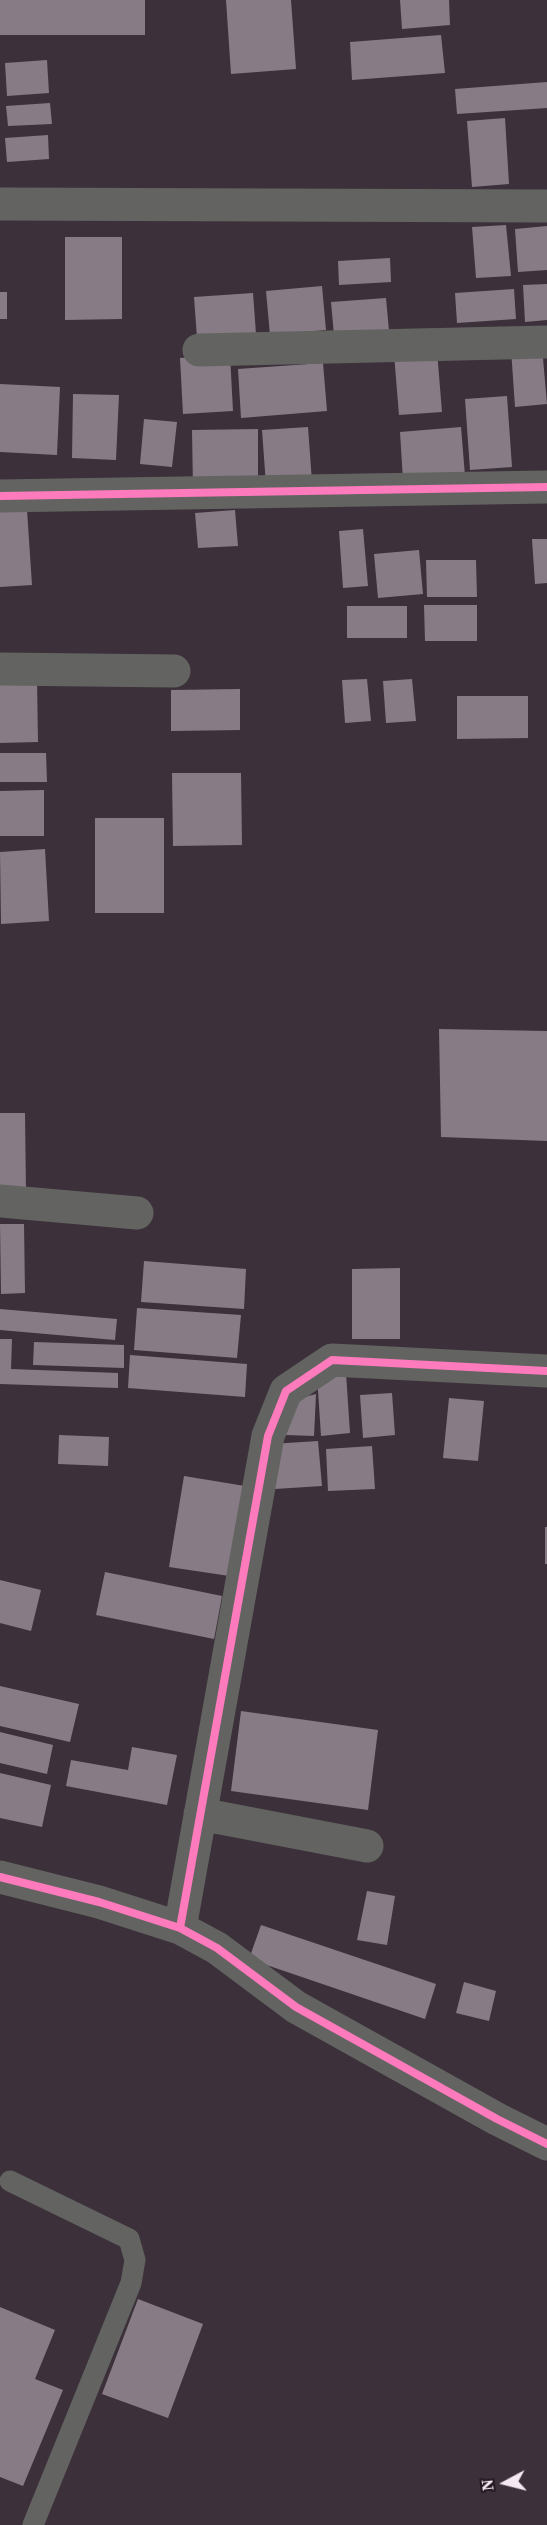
<!DOCTYPE html>
<style>
body{margin:0}
#map{position:relative;width:547px;height:2525px;overflow:hidden;background:#3c313a;font-family:"Source Serif 4",serif}
canvas{display:block}
.north{position:absolute;left:475px;top:2453px;width:60px;height:60px;-webkit-text-stroke:4px #221820;paint-order:stroke;rotate:263deg;font-size:16px;font-weight:700;line-height:24px;text-align:center;color:#f6e8f3}
.north::after{content:'';display:block;margin:auto;width:21px;height:27px;background:#f6e8f3;clip-path:polygon(50% 0,100% 100%,50% 72%,0 100%)}
</style>
<div id="map">
<canvas width="547" height="2525"></canvas>
<div class="north">N</div>
</div>
<script>
const context = document.querySelector('canvas').getContext('2d');
context.lineJoin = 'round';
function fill(path, color) { context.fillStyle = color; context.fill(path, 'evenodd'); }
const shape = rows => new Path2D(rows.map(r => 'M' + r).join(''));
function strokePath(path, color, width, dash) { context.strokeStyle = color; context.lineWidth = width; context.lineCap = dash ? 'butt' : 'round'; context.setLineDash(dash || []); context.stroke(path); }
const building = shape([
 [0,0,145,0,145,35,0,35],
 [226,0,291,0,296,69,231,74],
 [400,0,449,0,450,25,402,29],
 [441,35,445,73,352,80,350,42],
 [47,60,49,93,7,96,5,63],
 [547,82,547,108,457,114,455,89],
 [50,103,52,124,8,126,6,106],
 [505,118,509,184,472,187,467,121],
 [48,135,49,159,7,162,5,138],
 [506,225,511,276,476,278,472,227],
 [547,226,547,270,518,272,515,229],
 [65,237,122,237,122,319,65,320],
 [390,258,391,282,339,285,338,261],
 [547,284,547,320,525,322,523,285],
 [322,286,326,330,270,335,266,291],
 [514,289,516,319,457,323,455,293],
 [0,292,7,292,7,319,0,319],
 [253,293,256,334,197,338,194,297],
 [386,298,389,331,334,335,331,302],
 [542,347,547,404,515,407,511,349],
 [437,351,442,412,399,415,394,354],
 [230,355,233,411,183,414,180,358],
 [323,363,327,411,241,418,238,369],
 [0,384,60,387,57,455,0,452],
 [73,394,119,395,116,460,72,458],
 [507,396,512,467,470,470,465,399],
 [144,419,177,422,172,467,140,464],
 [308,427,312,482,266,485,262,430],
 [461,427,465,476,403,480,400,432],
 [258,429,258,489,193,489,192,430],
 [27,510,32,585,0,587,0,512],
 [235,510,238,546,198,548,195,513],
 [363,529,368,586,343,588,339,531],
 [532,539,547,539,547,583,535,584],
 [419,550,423,594,378,598,374,554],
 [426,560,476,560,477,597,427,597],
 [424,605,477,605,477,641,425,641],
 [347,606,407,606,407,638,347,638],
 [0,679,37,679,38,742,0,743],
 [367,679,371,721,345,723,342,680],
 [412,679,416,721,386,723,383,681],
 [240,689,240,730,171,731,171,690],
 [457,696,528,696,528,738,457,739],
 [0,753,46,753,47,782,0,782],
 [172,773,241,773,242,845,173,846],
 [44,790,44,836,0,836,0,791],
 [95,818,164,818,164,913,95,913],
 [45,849,49,921,1,924,0,852],
 [439,1029,547,1031,547,1141,441,1137],
 [0,1113,25,1113,26,1193,0,1193],
 [0,1224,24,1224,25,1293,1,1294],
 [144,1261,246,1269,244,1309,141,1302],
 [400,1268,400,1339,352,1339,352,1269],
 [137,1308,241,1315,237,1358,134,1350],
 [0,1309,117,1319,115,1340,0,1330],
 [0,1339,12,1339,11,1369,118,1373,118,1388,0,1384],
 [34,1342,124,1345,124,1368,33,1365],
 [130,1355,247,1364,245,1397,128,1388],
 [346,1373,350,1433,321,1436,317,1375],
 [392,1393,395,1435,363,1438,360,1395],
 [316,1394,314,1436,286,1435,289,1401],
 [449,1398,484,1401,478,1461,443,1458],
 [59,1435,109,1437,108,1466,58,1464],
 [318,1441,322,1486,275,1489,271,1444],
 [372,1446,375,1489,328,1491,326,1449],
 [184,1476,251,1487,236,1577,169,1567],
 [545,1527,547,1527,547,1564,545,1564],
 [105,1572,222,1596,214,1639,96,1615],
 [0,1580,41,1590,31,1631,0,1623],
 [0,1686,79,1704,70,1742,0,1726],
 [241,1711,378,1730,368,1810,231,1791],
 [0,1732,53,1745,47,1774,0,1763],
 [132,1747,177,1755,167,1805,66,1786,71,1760,128,1770],
 [0,1773,51,1785,42,1827,0,1818],
 [367,1891,395,1896,387,1945,357,1940],
 [261,1925,436,1984,425,2019,249,1959],
 [464,1982,496,1991,489,2021,456,2013],
 [138,2299,203,2324,168,2418,102,2394],
 [0,2307,55,2330,35,2379,63,2390,23,2486,0,2477]
]);
const lane = shape([
 [10,2181,129,2239,135,2260,131,2283,33,2525]
]);
const street = shape([
 [0,204,547,206],
 [199,350,547,342],
 [0,496,547,487],
 [0,669,174,671],
 [0,1201,137,1213],
 [200,1814,367,1846],
 [0,1877,99,1902,180,1928,217,1948,296,2007,497,2119,547,2144],
 [180,1928,268,1436,286,1391,332,1360,547,1371]
]);
const cycleway = shape([
 [0,496,547,487],
 [0,1877,99,1902,180,1928,217,1948,296,2007,497,2119,547,2144],
 [180,1928,268,1436,286,1391,332,1360,547,1371]
]);
fill(building, '#877c85');
strokePath(lane, '#636461', 21);
strokePath(street, '#636461', 33);
strokePath(cycleway, '#fd7abc', 8);
</script>
